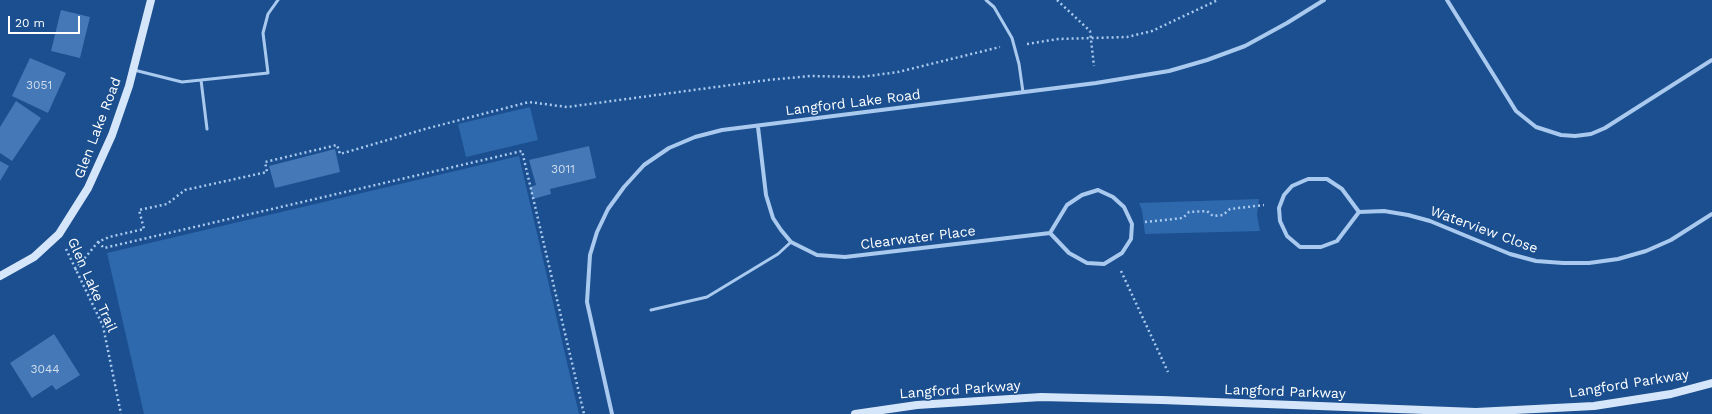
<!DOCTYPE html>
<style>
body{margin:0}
#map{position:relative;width:1712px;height:414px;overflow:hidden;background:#1b4f8f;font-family:"Work Sans",sans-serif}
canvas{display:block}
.scale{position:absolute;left:8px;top:16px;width:72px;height:18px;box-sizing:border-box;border:2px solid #fff;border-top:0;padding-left:5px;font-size:12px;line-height:14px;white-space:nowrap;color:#fff;-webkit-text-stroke:3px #1b4f8f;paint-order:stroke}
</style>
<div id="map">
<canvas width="1712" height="414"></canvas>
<div class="scale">20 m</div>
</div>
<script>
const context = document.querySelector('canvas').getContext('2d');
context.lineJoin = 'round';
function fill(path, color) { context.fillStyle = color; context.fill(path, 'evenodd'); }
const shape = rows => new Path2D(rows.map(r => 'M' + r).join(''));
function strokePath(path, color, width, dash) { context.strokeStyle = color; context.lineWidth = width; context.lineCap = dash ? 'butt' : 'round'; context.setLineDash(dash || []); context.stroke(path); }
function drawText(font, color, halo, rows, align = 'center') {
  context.font = font + ' "Work Sans",sans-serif'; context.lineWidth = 3; context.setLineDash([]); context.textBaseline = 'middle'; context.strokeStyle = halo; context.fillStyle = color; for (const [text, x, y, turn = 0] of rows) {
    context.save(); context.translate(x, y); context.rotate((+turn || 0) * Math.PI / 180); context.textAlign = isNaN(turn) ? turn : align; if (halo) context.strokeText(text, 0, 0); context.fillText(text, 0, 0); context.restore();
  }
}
const green = shape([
 [530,107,538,140,466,157,458,124],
 [519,156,579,414,144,414,107,253],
 [1259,199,1257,215,1260,231,1145,234,1142,210,1139,203]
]);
const building = shape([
 [61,10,90,17,80,58,51,51],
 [30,58,66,73,48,113,12,96],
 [16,101,41,118,12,161,0,153,0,127],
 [589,146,596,178,550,189,551,194,533,199,530,187,536,185,529,160],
 [335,149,340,172,275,188,269,166],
 [0,161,9,166,0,181],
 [54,334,80,375,56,390,52,385,32,398,10,363]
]);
const path = shape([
 [1057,0,1090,31,1094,66],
 [1027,44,1058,39,1127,37,1152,31,1218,0],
 [1145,222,1183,218,1189,212,1207,211,1213,216,1223,215,1230,209,1264,205],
 [98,242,104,248,522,151,584,414],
 [66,249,103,326,121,414],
 [75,270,98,242,109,237,144,229,139,210,167,204,185,190,267,172,265,162,337,145,340,154,425,129,529,102,567,107,768,80,810,76,861,77,898,72,1000,47],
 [1121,271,1168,372]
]);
const lane = shape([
 [986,0,994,7,1012,38,1019,64,1023,92],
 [134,70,182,82,268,73,263,33,268,14,278,0],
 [201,80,207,129],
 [651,310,707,297,778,254,791,242]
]);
const street = shape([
 [1447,0,1516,111,1536,127,1561,135,1575,136,1591,134,1605,128,1712,60],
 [758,127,766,195,773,218,781,230,791,242,817,255,845,257,1050,233],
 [1308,179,1327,179,1342,189,1359,212,1337,241,1321,247,1300,247,1287,236,1280,221,1279,208,1284,195,1292,186,1308,179],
 [1098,190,1113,197,1124,207,1132,224,1131,239,1122,253,1104,264,1087,263,1069,253,1050,233,1067,205,1082,195,1098,190],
 [1359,212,1384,211,1408,215,1430,221,1510,254,1536,261,1563,263,1589,263,1618,259,1646,251,1671,240,1712,214],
 [612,414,587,302,590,255,597,232,608,209,624,187,644,165,669,148,695,137,722,130,1096,83,1169,71,1207,60,1245,46,1287,23,1324,0]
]);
const secondary = shape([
 [0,276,34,257,59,234,88,188,112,135,129,86,151,0],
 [855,414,917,405,1041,397,1162,400,1476,412,1594,406,1671,394,1712,383]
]);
const numberNames = [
 ["3051",39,85],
 ["3011",563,169],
 ["3044",45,369]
];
const streetNames = [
 ["Langford Lake Road",853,103,-7],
 ["Glen Lake Road",98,128,-69],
 ["Waterview Close",1484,230,20],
 ["Clearwater Place",918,238,-7],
 ["Glen Lake Trail",92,285,66],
 ["Langford Parkway",1629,384,-9],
 ["Langford Parkway",960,390,-4],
 ["Langford Parkway",1285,392,2]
];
fill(green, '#2e69ad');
fill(building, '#4478b7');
strokePath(path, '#a9c9ee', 2.5, [2, 3]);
strokePath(lane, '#a9c9ee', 3);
strokePath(street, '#a9c9ee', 4);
strokePath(secondary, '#d6e6fa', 8);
drawText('12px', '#d0dded', null, numberNames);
drawText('14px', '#fff', '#1b4f8f', streetNames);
</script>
